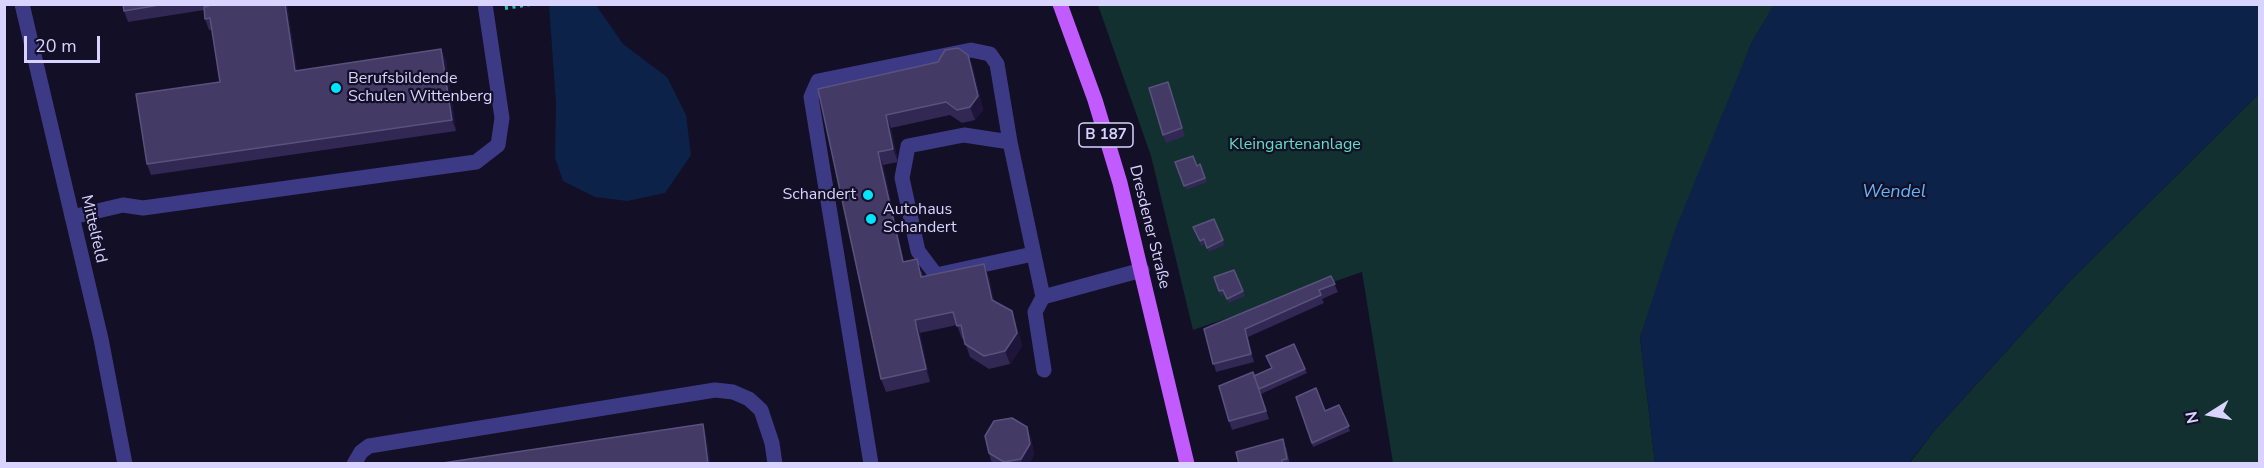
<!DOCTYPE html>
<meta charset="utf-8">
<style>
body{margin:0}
#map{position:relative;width:2264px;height:468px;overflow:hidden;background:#130f26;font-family:"Nunito Sans",sans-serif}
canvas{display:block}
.frame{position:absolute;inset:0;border:6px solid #d9d4ff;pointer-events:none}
.north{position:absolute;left:2180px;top:384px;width:60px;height:60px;-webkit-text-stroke:4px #130f26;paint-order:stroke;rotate:259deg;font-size:16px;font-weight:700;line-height:24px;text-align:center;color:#d9d4ff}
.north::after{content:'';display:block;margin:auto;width:21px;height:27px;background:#d9d4ff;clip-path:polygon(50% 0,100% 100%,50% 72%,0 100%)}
.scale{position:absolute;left:24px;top:36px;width:76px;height:27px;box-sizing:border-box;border:3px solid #d9d4ff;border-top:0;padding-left:8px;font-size:18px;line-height:21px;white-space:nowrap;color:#d9d4ff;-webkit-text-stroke:4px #130f26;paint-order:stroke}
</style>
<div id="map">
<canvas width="2264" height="468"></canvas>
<div class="frame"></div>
<div class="north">N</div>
<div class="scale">20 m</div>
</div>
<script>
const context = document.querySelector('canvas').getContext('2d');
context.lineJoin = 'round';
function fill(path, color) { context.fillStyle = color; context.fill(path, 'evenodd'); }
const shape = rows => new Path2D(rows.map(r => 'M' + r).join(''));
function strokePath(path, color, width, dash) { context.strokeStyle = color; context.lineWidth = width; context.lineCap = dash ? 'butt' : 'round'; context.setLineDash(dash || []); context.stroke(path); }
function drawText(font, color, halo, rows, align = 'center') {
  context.font = font + ' "Nunito Sans",sans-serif'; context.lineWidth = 4.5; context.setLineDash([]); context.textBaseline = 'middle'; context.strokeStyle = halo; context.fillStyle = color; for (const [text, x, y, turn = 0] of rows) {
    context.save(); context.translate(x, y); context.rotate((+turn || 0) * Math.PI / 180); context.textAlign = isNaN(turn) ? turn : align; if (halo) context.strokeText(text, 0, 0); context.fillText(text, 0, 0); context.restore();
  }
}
const green = shape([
 [1098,5,1774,5,1751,44,1640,337,1655,463,1393,463,1362,272,1193,330,1151,156],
 [2259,94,2259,463,1909,464,1935,430,2071,280]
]);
const water = shape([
 [1774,4,2259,5,2259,94,2071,280,1935,430,1909,463,1655,463,1640,337,1675,230,1751,44],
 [549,5,596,5,623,44,667,77,686,115,691,155,665,193,627,201,595,197,563,181,555,158,556,103]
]);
const path = shape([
 [505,8,531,4]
]);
const minor = shape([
 [22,4,101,339,125,464],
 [1010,142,964,135,908,146,902,178,918,251,936,275,1033,254],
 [72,217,123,205,143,208,476,162,498,145,502,118,485,4],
 [1043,297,1142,270],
 [354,464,361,452,369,446,715,390,733,392,749,399,761,410,772,443,775,464],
 [871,464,811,97,818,81,971,50,990,54,997,64,1010,142,1043,297,1035,312,1044,370]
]);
const major = shape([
 [1060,4,1095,100,1120,183,1187,464]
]);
const wall = shape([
 [123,4,287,4,297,71,446,60,456,131,151,175,147,164,220,82,212,30,209,30,205,19,204,10,128,22,124,11],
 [968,55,973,68,983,110,975,120,962,123,950,115,891,128,898,162,883,165,904,262,922,272,923,277,989,277,994,301,1012,311,1016,324,1022,346,1010,364,989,369,970,357,964,339,962,339,957,325,920,333,930,382,886,392,881,379,818,89],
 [1168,82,1185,136,1166,143,1163,135],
 [1175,162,1197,166,1200,164,1207,182,1186,190],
 [1214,219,1225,245,1209,252,1205,244,1201,246,1193,227],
 [1234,270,1245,296,1229,303,1225,294,1221,296,1214,277],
 [1331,276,1338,292,1322,299,1324,303,1248,337,1254,362,1216,372,1204,329],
 [1294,344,1307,373,1261,394,1256,380,1269,419,1232,430,1229,421,1254,376,1271,368],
 [1296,397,1325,411,1339,405,1350,431,1313,447],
 [1031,438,1034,455,1029,464,992,464,989,453],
 [1286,447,1290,464,1239,464]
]);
const shadedWall = shape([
 [285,4,287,4,299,82,295,71],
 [441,49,446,60,456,131,452,120],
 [968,55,973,68,983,110,975,120,970,107],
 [886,115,891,128,898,162,893,149],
 [878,152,883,165,907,275,903,262],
 [984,264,989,277,997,313,992,300],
 [1012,311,1016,324,1022,346,1010,364,1005,351],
 [915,320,920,333,930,382,926,369],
 [1245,329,1248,337,1254,362,1251,354],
 [703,424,707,438,711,464,708,464],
 [1027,427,1031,438,1034,455,1029,464,1022,464,1021,459]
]);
const building = shape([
 [123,4,165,4,124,11,123,4],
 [209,4,285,4,295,71,441,49,452,120,147,164,136,94,220,82,210,18,205,19,204,7,209,6,209,4],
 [958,48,968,55,978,96,970,107,957,110,946,102,886,115,893,149,878,152,903,262,917,259,921,277,984,264,992,300,1012,311,1017,333,1005,351,984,356,965,344,961,325,957,326,953,312,915,320,926,369,881,379,818,89,938,62,945,50,958,48],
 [1168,82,1182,128,1163,135,1149,88,1168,82],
 [1193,156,1197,166,1200,164,1205,178,1184,186,1175,162,1193,156],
 [1214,219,1223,240,1207,248,1204,239,1200,241,1193,227,1214,219],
 [1234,270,1243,291,1227,299,1223,290,1219,291,1214,277,1234,270],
 [1331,276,1335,284,1319,290,1321,295,1245,329,1251,354,1213,364,1204,329,1331,276],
 [1294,344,1305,369,1259,389,1254,376,1272,368,1266,356,1294,344],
 [1253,372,1266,411,1229,421,1219,386,1253,372],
 [1316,388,1325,411,1339,405,1349,426,1312,443,1296,397,1316,388],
 [1012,418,1027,427,1030,444,1021,459,1004,462,989,453,985,436,994,421,1012,418],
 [703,424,708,464,436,464,703,424],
 [1283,439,1287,459,1282,460,1282,464,1239,464,1236,452,1283,439]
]);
const markers = [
 [336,88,6,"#00e5ff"],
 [868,195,6,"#00e5ff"],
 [871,219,6,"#00e5ff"]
];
const shields = [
 [1106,135,54]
];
const shieldNames = [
 ["B 187",1106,135]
];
const poiNames = [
 ["Berufsbildende",348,79],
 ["Schulen Wittenberg",348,97],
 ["Schandert",856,195,"right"],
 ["Autohaus",883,210],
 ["Schandert",883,228]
];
const parkNames = [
 ["Kleingartenanlage",1295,145]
];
const streetNames = [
 ["Dresdener Straße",1149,227,76],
 ["Mittelfeld",93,229,77]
];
const waterNames = [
 ["Wendel",1894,193]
];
fill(green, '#12302f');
fill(water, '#0c2248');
strokePath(path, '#2fb8b0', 4, [3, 4.5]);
strokePath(minor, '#3d3a85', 15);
strokePath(major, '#c25bff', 15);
fill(wall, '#312854');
fill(shadedWall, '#1d163a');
fill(building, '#433a66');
strokePath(building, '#5a527e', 1.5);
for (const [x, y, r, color] of markers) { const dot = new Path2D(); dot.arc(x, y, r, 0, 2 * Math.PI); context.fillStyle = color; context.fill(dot); strokePath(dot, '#130f26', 2); }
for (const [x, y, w] of shields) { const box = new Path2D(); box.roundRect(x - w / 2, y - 12, w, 24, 4.5); context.fillStyle = '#130f26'; context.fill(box); strokePath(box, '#d9d4ff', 1.5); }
drawText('bold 15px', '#d9d4ff', null, shieldNames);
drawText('16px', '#d9d4ff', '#130f26', poiNames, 'left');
drawText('16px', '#5fe0c0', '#130f26', parkNames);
drawText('16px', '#d9d4ff', '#130f26', streetNames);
drawText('italic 18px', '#62b6ff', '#130f26', waterNames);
</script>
